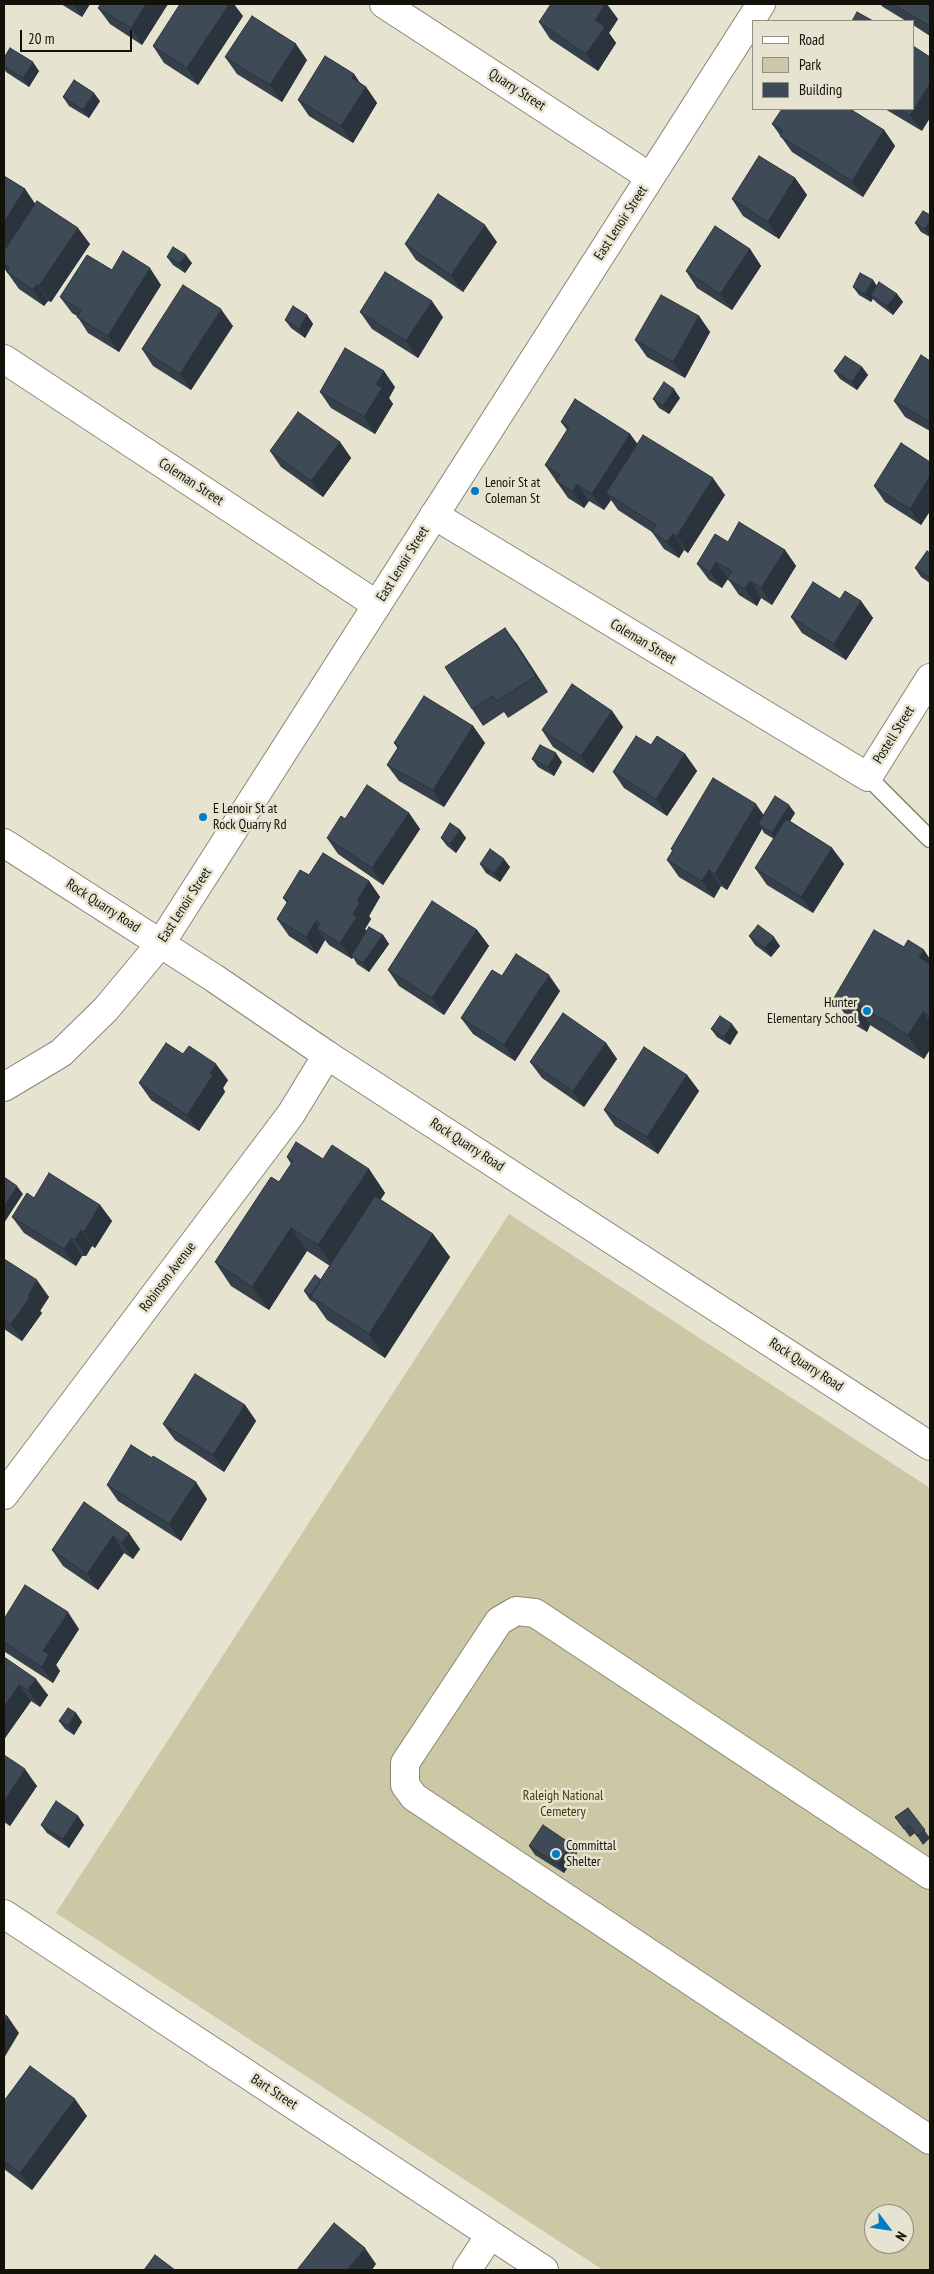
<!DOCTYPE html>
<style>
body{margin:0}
#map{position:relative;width:934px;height:2274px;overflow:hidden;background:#e6e3d0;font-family:"PT Sans Narrow",sans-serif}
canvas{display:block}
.frame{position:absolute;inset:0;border:5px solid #12120b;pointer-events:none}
.legend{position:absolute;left:752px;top:20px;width:162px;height:90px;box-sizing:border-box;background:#e6e3d0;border:1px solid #918f81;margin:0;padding:6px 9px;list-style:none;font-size:15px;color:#12120b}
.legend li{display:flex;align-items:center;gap:10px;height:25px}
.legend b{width:25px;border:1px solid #918f81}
.north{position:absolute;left:864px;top:2204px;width:50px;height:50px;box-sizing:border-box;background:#e6e3d0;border:1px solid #918f81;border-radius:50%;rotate:121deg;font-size:14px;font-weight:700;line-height:20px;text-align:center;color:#12120b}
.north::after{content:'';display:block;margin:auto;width:18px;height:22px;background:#017bc4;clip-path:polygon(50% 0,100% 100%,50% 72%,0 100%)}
.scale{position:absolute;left:20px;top:30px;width:112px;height:22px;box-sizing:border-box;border:2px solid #12120b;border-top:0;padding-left:6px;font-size:15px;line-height:18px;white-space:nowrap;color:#12120b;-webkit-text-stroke:4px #e6e3d0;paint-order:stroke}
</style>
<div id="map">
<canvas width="934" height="2274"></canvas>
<div class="frame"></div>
<ul class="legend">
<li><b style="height:6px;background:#fff"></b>Road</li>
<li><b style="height:14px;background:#ccc7a4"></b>Park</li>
<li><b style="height:14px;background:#3e4b57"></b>Building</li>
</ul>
<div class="north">N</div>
<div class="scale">20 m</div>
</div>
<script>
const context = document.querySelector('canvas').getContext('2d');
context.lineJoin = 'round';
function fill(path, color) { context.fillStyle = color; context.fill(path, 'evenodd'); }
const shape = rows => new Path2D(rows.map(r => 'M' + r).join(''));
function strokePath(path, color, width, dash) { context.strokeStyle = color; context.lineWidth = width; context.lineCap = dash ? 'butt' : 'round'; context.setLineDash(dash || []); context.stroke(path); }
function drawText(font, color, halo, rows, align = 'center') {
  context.font = font + ' "PT Sans Narrow",sans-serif'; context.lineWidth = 5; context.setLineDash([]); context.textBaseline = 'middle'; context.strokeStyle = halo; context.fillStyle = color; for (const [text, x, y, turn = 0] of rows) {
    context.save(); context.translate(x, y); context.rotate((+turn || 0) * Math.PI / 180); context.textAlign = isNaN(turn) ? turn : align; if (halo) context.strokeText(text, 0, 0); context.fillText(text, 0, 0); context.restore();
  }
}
const green = shape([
 [509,1214,930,1488,930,2270,603,2270,56,1913],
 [874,2214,904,2214,904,2244,874,2244]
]);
const lane = shape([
 [868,777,930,839]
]);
const street = shape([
 [384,4,650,177],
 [4,359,377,605],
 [434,515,868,777,930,678],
 [4,1087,61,1053,106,1009,161,943],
 [4,1495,291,1114,327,1055],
 [930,1875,535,1613,516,1611,499,1621,405,1763,405,1785,414,1797,930,2140],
 [4,1914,544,2270],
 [467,2270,490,2235]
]);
const secondary = shape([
 [4,843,214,978,327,1055,930,1446],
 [161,943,761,4]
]);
const wall = shape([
 [61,4,90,4,82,17],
 [168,4,142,45,110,24,98,8],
 [880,4,930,4,930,36,913,25,913,21,906,21,883,7],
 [243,16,198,85,164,63,153,46],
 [618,19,609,33,616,43,598,71,550,39,539,22],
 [225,57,307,60,282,102,237,74],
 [4,58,39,71,29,87,6,72,4,68],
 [354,74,360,83,366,87,377,103,353,143,309,116,298,100],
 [63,97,100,101,89,118,69,106],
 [885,109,913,109,922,131],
 [772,124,884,130,895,146,863,197,792,152],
 [4,176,25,189,35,204,90,244,51,302,48,301,44,306,19,289,4,268],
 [795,178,807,195,779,239,743,216,732,199],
 [930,215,930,237,921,232,915,223],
 [497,242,463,292,416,260,405,244],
 [750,249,761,266,732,310,697,288,686,271],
 [167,257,192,263,185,273,173,265],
 [112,270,161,285,119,352,88,333,77,316,72,313,60,297],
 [873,280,876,286,897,294,903,302,893,315,877,303,873,299,871,302,859,295,853,287],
 [360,312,443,317,418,358,372,329],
 [307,315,313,324,305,338,291,328,285,320],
 [699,316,710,332,685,378,647,357,635,340],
 [233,326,191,390,153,366,142,349],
 [930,361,930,431,905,417,894,401],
 [862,367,868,375,857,390,840,379,834,371],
 [395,387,389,398,393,404,375,434,331,408,320,392],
 [680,398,669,414,659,408,653,399],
 [561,422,630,434,637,444,725,495,688,553,684,550,679,558,664,549,652,532,618,510,611,500,604,510,589,501,584,508,568,498,545,465,567,430],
 [340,442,351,458,323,497,281,467,270,451],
 [930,462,930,511,921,525,885,502,874,486],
 [785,550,796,566,772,605,761,598,757,606,739,595,728,579,722,588,709,580,697,564],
 [930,553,930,583,921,577,915,568],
 [861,601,873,618,846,660,802,633,791,617],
 [505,628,548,692,508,718,504,712,483,726,472,709],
 [612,711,623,727,593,773,553,747,542,730],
 [473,726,485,743,444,807,399,781,387,765,398,749,394,743],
 [651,745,685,754,697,771,667,816,624,788,613,772],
 [532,759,562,762,554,776,538,767],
 [409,813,420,829,383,885,338,854,327,838,345,819],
 [795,813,790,821,832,848,844,864,813,913,767,885,755,868,774,839,764,833,762,829,727,890,721,886,714,898,679,877,667,860,673,851,671,849,764,816],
 [460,830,466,838,456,853,447,846,441,838],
 [480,864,510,867,500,882,486,873],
 [309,875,369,881,380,897,369,916,371,919,365,929,367,931,383,935,389,944,369,972,357,964,353,957,352,959,329,945,325,940,317,954,289,936,277,919,287,903,283,898],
 [477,930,489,946,444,1015,399,986,388,970],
 [749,936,780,946,771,957,755,945],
 [904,947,930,959,930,1049,924,1059,870,1025,867,1032,850,1022,834,998],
 [502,976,560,991,515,1061,473,1034,461,1018],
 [711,1029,738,1032,730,1045,717,1037],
 [606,1043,617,1059,584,1107,542,1078,530,1062],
 [687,1075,699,1091,658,1154,615,1126,604,1110],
 [228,1080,223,1088,225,1092,199,1131,151,1100,139,1083],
 [287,1157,323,1159,369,1169,385,1193,380,1200,433,1234,450,1257,385,1358,327,1320,315,1303,310,1300,304,1291,321,1280,330,1266,307,1251,269,1310,231,1286,215,1262,279,1182,291,1164],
 [34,1198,100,1205,112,1221,95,1248,92,1246,86,1256,82,1256,76,1266,24,1233,12,1217],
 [4,1259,49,1297,40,1311,42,1313,22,1341,4,1329],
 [245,1405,256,1421,224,1472,175,1440,163,1424],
 [107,1485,207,1499,181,1541,118,1501],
 [84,1502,140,1549,133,1559,124,1553,98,1590,63,1566,52,1550],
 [4,1619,79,1629,56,1665,60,1671,53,1683,5,1652,4,1650],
 [4,1657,48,1695,40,1707,31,1701,5,1738,4,1737],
 [76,1713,82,1722,74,1735,65,1729,59,1721],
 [4,1755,37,1786,10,1826,4,1822],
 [908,1808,930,1838,923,1845,915,1833,910,1837,895,1817],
 [78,1816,84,1825,69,1848,47,1833,41,1825],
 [571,1844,577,1853,564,1873,535,1855,529,1846],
 [4,2101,87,2116,32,2190,4,2169]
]);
const shadedWall = shape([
 [73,4,90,4,82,17],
 [146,4,168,4,142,45,131,28],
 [229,4,234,4,243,16,198,85,187,68],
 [605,4,607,4,618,19,609,33,616,43,598,71,586,54,595,20],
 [296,44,307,60,282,102,270,85],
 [33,62,39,71,29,87,23,78],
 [354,74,364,89,366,87,377,103,353,143,341,126,352,78],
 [930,83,930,118,922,131,910,115],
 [94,93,100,101,89,118,83,110],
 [884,130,895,146,863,197,852,181],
 [795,178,807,195,779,239,768,222],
 [25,189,36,205,4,257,4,222],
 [930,221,930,236,925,229],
 [485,225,497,242,463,292,451,275],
 [78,228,90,244,51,302,39,286],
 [750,249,761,266,732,310,720,294],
 [186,255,192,263,185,273,179,264],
 [150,268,161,285,119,352,108,336],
 [873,280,879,289,871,295,873,298,871,302,865,294],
 [37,284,48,301,44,306,33,290],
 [897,294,903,302,893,315,887,306],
 [432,301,443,317,418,358,406,341],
 [221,309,233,326,191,390,180,374],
 [307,315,313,324,305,338,299,329],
 [699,316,710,332,685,378,673,362],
 [862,367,868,375,857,390,852,382],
 [384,371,395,387,389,398,393,404,375,434,364,417,376,384],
 [674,389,680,398,669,414,663,406],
 [630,434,642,450,606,493,611,500,604,510,592,494],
 [340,442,351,458,323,497,311,481],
 [930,476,930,511,921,525,910,509],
 [713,478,725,495,688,553,677,536],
 [577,484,589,501,584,508,573,492],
 [673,534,684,550,679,558,667,542],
 [785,550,796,566,772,605,761,588],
 [716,562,728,578,722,588,710,572],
 [750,581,761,598,757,606,745,589],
 [861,601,873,618,846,660,834,644],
 [505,628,517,644,548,692,536,676],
 [612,711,623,727,593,773,581,756],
 [473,726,485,743,444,807,433,790],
 [556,753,562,762,554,776,548,767],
 [685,754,697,771,667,816,656,799],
 [756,804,767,820,758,824,762,829,727,890,715,874],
 [789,805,795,813,778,841,772,833],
 [409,813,420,829,383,885,372,868],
 [460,830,466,838,456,853,450,844],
 [832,848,844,864,813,913,801,897],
 [504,859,510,867,500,882,494,873],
 [709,870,721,886,714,898,702,881],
 [369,881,380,897,369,916,371,919,365,929,369,933,351,956,353,957,352,959,340,943,353,914,357,901],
 [316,921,324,933,317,929,325,940,317,954,306,937],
 [477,930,489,946,444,1015,432,998],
 [383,935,389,944,369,972,363,963],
 [774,937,780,946,771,957,765,948],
 [924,950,930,959,930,973,919,957],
 [549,975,560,991,515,1061,504,1045],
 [854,1002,870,1025,867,1032,850,1008],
 [923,1012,930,1023,930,1049,924,1059,908,1035],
 [732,1024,738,1032,730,1045,724,1037],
 [606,1043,617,1059,584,1107,573,1091],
 [216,1064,228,1080,223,1088,225,1092,199,1131,187,1115,210,1073],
 [687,1075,699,1091,658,1154,647,1137],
 [369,1169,385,1193,335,1269,318,1245],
 [17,1186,23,1194,4,1223,4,1206],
 [100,1205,112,1221,95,1248,84,1232],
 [291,1228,307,1251,269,1310,252,1287],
 [81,1230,92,1246,86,1256,75,1240],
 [433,1234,450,1257,385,1358,369,1334],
 [71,1239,82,1256,76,1266,64,1249],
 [37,1280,49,1297,40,1311,42,1313,22,1341,11,1324],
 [245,1405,256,1421,224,1472,213,1455],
 [196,1482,207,1499,181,1541,169,1524],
 [129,1533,140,1549,133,1559,122,1543],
 [113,1536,124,1553,98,1590,87,1574],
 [68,1612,79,1629,56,1665,60,1671,53,1683,42,1667,43,1651],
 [36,1679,48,1695,40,1707,28,1690],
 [19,1685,31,1701,5,1738,4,1736,4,1707],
 [76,1713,82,1722,74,1735,68,1726],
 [25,1769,37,1786,10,1826,4,1818,4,1802],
 [78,1816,84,1825,69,1848,63,1839],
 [571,1844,577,1853,564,1873,558,1864],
 [8,2017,19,2033,4,2058,4,2023],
 [75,2099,87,2116,32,2190,20,2173],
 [365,2248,376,2264,372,2270,347,2270]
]);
const building = shape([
 [101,4,146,4,131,28,98,8,101,4],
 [180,4,229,4,187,68,153,46,180,4],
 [551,4,605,4,595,20,605,27,586,54,539,22,551,4],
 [893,4,930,4,930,26,893,4],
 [857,12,873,21,852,21,857,12],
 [252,16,296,44,270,85,225,57,252,16],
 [913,46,930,57,930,83,910,115,900,109,913,109,913,46],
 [10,48,33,62,23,78,4,66,4,58,10,48],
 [325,56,354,74,352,78,366,87,341,126,298,100,325,56],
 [74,80,94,93,83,110,63,97,74,80],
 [782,109,850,109,884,130,852,181,780,136,783,131,772,124,782,109],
 [759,156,795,178,768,222,732,199,759,156],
 [4,176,25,189,4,222,4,176],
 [438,194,485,225,451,275,405,244,438,194],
 [37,201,78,228,39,286,37,284,33,290,7,272,9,267,4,264,4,251,37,201],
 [923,211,930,215,930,221,925,229,915,223,923,211],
 [715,226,750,249,720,294,686,271,715,226],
 [173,247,186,255,179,264,167,257,173,247],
 [123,251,150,268,108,336,77,317,81,310,60,297,87,255,112,270,123,251],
 [385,272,432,301,406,341,360,312,385,272],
 [860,273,873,280,865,294,853,287,860,273],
 [879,282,897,294,887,306,871,295,879,282],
 [183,285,221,309,180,374,142,349,183,285],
 [661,295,699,316,673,362,635,340,661,295],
 [293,306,307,315,299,329,285,320,293,306],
 [345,348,384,371,376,384,382,388,364,417,320,392,345,348],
 [921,355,930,361,930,422,894,401,921,355],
 [845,356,862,367,852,382,834,371,845,356],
 [664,382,674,389,663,406,653,399,664,382],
 [575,399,630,434,592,494,577,484,573,492,556,481,560,475,545,465,569,427,561,422,575,399],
 [298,412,340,442,311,481,270,451,298,412],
 [643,435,713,478,677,536,673,534,667,542,652,532,656,525,606,493,643,435],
 [901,443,930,462,930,476,910,509,874,486,901,443],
 [739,522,785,550,761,588,750,581,745,589,727,579,732,571,716,562,710,572,697,564,715,534,728,542,739,522],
 [927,551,930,553,930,575,929,577,915,568,927,551],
 [813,582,840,599,845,591,861,601,834,644,791,617,813,582],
 [505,628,536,676,497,701,493,696,472,709,445,667,505,628],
 [572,684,612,711,581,756,542,730,572,684],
 [424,696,473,726,433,790,387,765,399,746,394,743,424,696],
 [636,736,651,745,657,736,685,754,656,799,613,772,636,736],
 [540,745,556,753,548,767,532,759,540,745],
 [713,778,756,804,715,874,709,870,702,881,667,860,673,850,671,849,713,778],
 [367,785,409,813,372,868,327,838,341,816,345,819,367,785],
 [775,796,789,805,772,833,758,824,775,796],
 [786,819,832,848,801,897,755,868,786,819],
 [450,823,460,830,450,844,441,838,450,823],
 [490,849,504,859,494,873,480,864,490,849],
 [323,853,369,881,357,901,360,903,353,914,357,917,340,943,317,929,320,923,316,921,306,937,277,919,288,901,283,898,300,870,309,875,323,853],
 [432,901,477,930,432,998,388,970,432,901],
 [758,925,774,937,765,948,749,936,758,925],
 [369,927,383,935,363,963,351,956,369,927],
 [874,930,904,947,908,940,924,950,919,957,930,964,930,1016,923,1012,908,1035,854,1002,850,1008,834,998,874,930],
 [516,954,549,975,504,1045,461,1018,492,970,502,976,516,954],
 [563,1013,606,1043,573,1091,530,1062,563,1013],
 [720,1016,732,1024,724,1037,711,1029,720,1016],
 [166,1043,183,1054,189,1046,216,1064,210,1073,213,1075,187,1115,139,1083,166,1043],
 [644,1047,687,1075,647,1137,604,1110,644,1047],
 [296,1142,323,1159,332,1145,369,1169,318,1245,291,1228,252,1287,215,1262,271,1177,279,1182,293,1161,287,1157,296,1142],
 [49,1173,100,1205,84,1232,81,1230,75,1240,71,1239,64,1249,12,1217,27,1193,34,1198,49,1173],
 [4,1177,17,1186,4,1206,4,1177],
 [375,1196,433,1234,369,1334,310,1296,375,1196],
 [4,1259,37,1280,28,1296,30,1297,11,1324,4,1320,4,1259],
 [315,1275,321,1280,311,1296,304,1291,315,1275],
 [195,1374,245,1405,213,1455,163,1424,195,1374],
 [131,1445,152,1458,153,1456,196,1482,169,1524,107,1485,131,1445],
 [84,1502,129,1533,122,1543,113,1536,87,1574,52,1550,84,1502],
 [25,1585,68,1612,43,1651,49,1654,42,1667,4,1642,4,1619,25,1585],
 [4,1657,36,1679,28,1690,19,1685,4,1707,4,1657],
 [68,1708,76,1713,68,1726,59,1721,68,1708],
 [4,1755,25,1769,4,1802,4,1755],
 [56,1801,78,1816,63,1839,41,1825,56,1801],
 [908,1808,925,1830,917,1836,909,1825,904,1829,895,1817,908,1808],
 [543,1825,571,1844,558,1864,529,1846,543,1825],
 [4,2014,8,2017,4,2023,4,2014],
 [30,2066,75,2099,20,2173,4,2161,4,2101,30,2066],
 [334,2223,365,2248,347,2270,297,2270,334,2223],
 [155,2255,175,2270,144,2270,155,2255]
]);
const markers = [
 [475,491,5,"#017bc4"],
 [203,817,5,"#017bc4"],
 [867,1011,5,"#017bc4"],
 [556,1854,5,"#017bc4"]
];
const streetNames = [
 ["Quarry Street",517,90,33],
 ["East Lenoir Street",621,223,-57],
 ["Coleman Street",191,482,33],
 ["East Lenoir Street",403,564,-58],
 ["Coleman Street",643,642,31],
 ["Postell Street",894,735,-58],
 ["East Lenoir Street",185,905,-57],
 ["Rock Quarry Road",103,906,33],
 ["Rock Quarry Road",467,1145,33],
 ["Robinson Avenue",168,1277,-53],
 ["Rock Quarry Road",806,1365,33],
 ["Bart Street",274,2092,33]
];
const poiNames = [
 ["Lenoir St at",485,483],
 ["Coleman St",485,499],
 ["E Lenoir St at",213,809],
 ["Rock Quarry Rd",213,825],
 ["Hunter",857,1003,"right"],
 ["Elementary School",857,1019,"right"],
 ["Committal",566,1846],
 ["Shelter",566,1862]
];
const parkNames = [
 ["Raleigh National",563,1796],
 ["Cemetery",563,1812]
];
fill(green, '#ccc7a4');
strokePath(lane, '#888674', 19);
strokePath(street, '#888674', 30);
strokePath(secondary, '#888674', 30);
strokePath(lane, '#fff', 16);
strokePath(street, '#fff', 28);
strokePath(secondary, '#fff', 28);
fill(wall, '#35404b');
fill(shadedWall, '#2b343d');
fill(building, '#3e4b57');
strokePath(building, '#2b343d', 1);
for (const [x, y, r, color] of markers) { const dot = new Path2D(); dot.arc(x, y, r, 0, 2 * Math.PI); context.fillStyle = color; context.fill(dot); strokePath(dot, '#e6e3d0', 2); }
drawText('14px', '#12120b', '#e6e3d0', streetNames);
drawText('14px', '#12120b', '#e6e3d0', poiNames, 'left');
drawText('14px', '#423c07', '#e6e3d0', parkNames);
</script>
